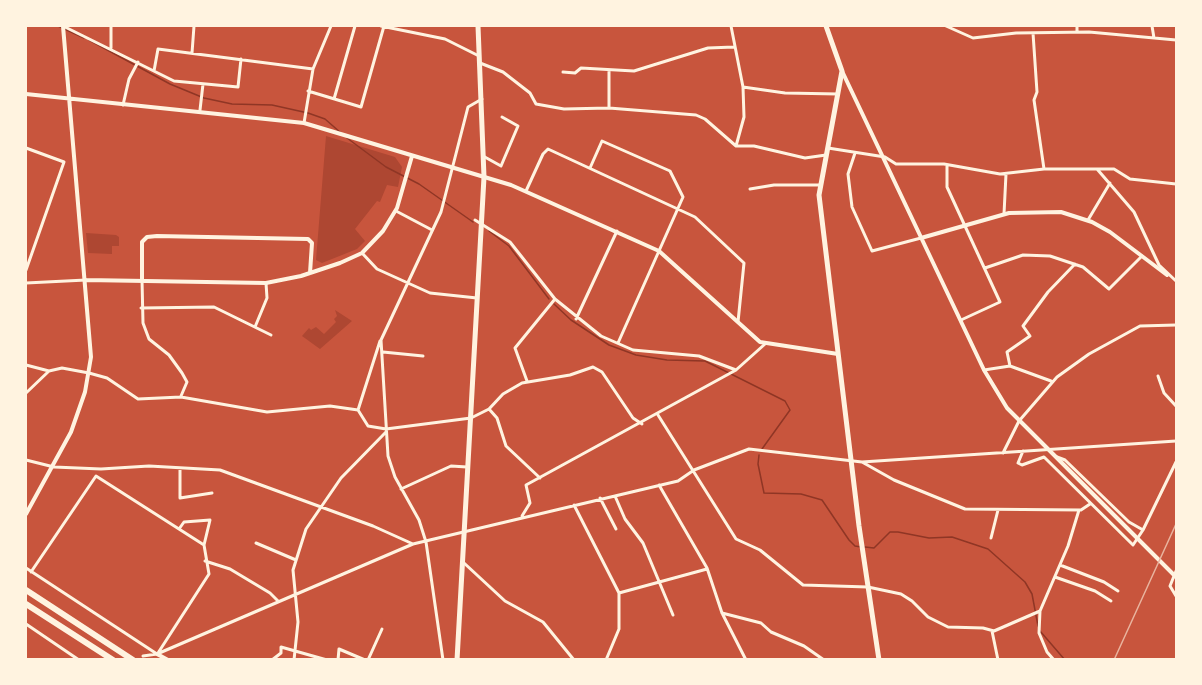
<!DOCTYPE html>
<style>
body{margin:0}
#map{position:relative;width:1202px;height:685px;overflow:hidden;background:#c8553d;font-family:Montserrat,sans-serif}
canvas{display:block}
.frame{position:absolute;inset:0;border:27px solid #fff3e0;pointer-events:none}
</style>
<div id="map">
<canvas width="1202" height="685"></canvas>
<div class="frame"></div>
</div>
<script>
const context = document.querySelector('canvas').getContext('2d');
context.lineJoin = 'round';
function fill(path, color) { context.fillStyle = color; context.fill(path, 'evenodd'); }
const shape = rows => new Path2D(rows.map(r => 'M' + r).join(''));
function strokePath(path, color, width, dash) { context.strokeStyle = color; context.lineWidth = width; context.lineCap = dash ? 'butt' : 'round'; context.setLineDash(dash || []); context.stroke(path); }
const green = shape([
 [326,136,395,157,402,167,398,187,387,185,380,202,377,201,355,229,365,241,357,249,322,263,316,260],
 [86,233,116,235,119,237,119,246,112,246,112,254,88,253],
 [335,310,352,321,320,349,302,336,309,328,311,330,316,327,324,334,336,322,334,319,337,316]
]);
const stream = shape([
 [58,26,84,38],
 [89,40,170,84,204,98,232,104,272,105,308,113,325,119,341,133],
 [347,138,386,167,419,184,473,222],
 [489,231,509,246,549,299],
 [554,304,571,320,609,345,636,355,667,360,705,361,785,401,790,410,762,449],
 [759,455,758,464,764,493,801,494,822,500,849,540,855,546,861,547],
 [865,547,874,548,890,532,898,532,929,538,952,537,988,549,1025,582,1032,594,1038,626],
 [1040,631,1065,660]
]);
const minor = shape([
 [63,26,174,81,238,87,241,59],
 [111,26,111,48],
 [381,26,445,39,479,56],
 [731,26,743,87,785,93,838,94],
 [946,26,973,38,1016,33,1089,32,1176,40],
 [1152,26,1154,38],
 [1077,32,1077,26],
 [1033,33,1037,92,1034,100,1044,169],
 [192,53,194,26],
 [480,63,503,72,530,93,536,104,564,109,609,108,696,115,705,119,736,146,754,146,805,158,826,155],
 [154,71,158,49,313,69],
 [609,71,609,108],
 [563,72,575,73,581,68,634,71,708,48,734,47],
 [308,91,361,107,384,26],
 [334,99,355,26],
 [123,105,129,79,138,62],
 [200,110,203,84],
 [304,123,313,69,331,26],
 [736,146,744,117,743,87],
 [26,148,64,162,26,270],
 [828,148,885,157,896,164,944,164,1000,174,1044,169,1114,169,1130,179,1176,184],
 [855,153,848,174,852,207,872,251,921,238],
 [483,156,501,166,518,126,502,117],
 [947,165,947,187,1000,302,961,320],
 [590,168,602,141,670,171,683,197,618,343],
 [1097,169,1134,212,1159,265,1176,281],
 [750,189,774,185,820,185],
 [526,191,543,154,548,149,695,217,744,263,738,322],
 [396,211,432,230],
 [1004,214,1006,174],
 [475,220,510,242,555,299,601,336,633,350,699,356,736,370],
 [1088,220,1110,183],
 [362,253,377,269,430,293,477,298],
 [985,268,1023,255,1050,256,1083,267,1109,289,1142,256],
 [142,280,143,323,149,339,169,355,182,373,187,382,181,396],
 [26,283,86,280],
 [141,308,214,307,271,335],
 [576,319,617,231],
 [255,327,267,298,266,283],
 [383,352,423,356],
 [26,365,49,371,62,368,89,373,107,378,138,399,181,397,267,412,330,406,358,410,368,426,386,429,471,418,489,409,503,394,522,383,570,375,593,367,602,372,633,418,642,424],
 [1010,366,1007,352,1030,336,1023,326,1048,292,1075,264],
 [984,370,1010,366,1051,381],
 [1158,376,1164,393,1176,406],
 [527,381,515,348,555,299],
 [26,393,49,371],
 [489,409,497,418,506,446,540,478],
 [358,410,380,341],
 [658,415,736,539,760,550,803,585,868,587,901,594,912,601,928,617,948,627,983,628,994,631,1040,611,1068,546,1079,510],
 [1023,451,1018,463,1022,465,1044,457,1133,545,1143,530,1176,462],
 [1003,453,1019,421,1057,377,1089,354,1140,326,1176,325],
 [1057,457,1065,460,1129,522,1143,530],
 [26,460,54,467,101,469,149,466,220,470,373,526,413,544],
 [862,462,894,480,965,509,1081,510,1090,504],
 [180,468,180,498,212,493],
 [659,485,707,568,722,613,746,660],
 [401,489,451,466,467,467],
 [615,496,625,519,643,543,673,615],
 [600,498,616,529],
 [574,505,619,593,619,629,606,660],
 [522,516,530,503,526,485,736,370,765,344],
 [179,529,184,522,210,520,204,545],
 [991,538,998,510],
 [256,543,296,560],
 [205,561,230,569,270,593,278,601],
 [464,563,505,601,543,622,574,660],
 [1060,565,1104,582,1118,591],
 [26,568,157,654],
 [1176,571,1170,586,1176,596],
 [31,572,96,476,204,545,209,574,158,653],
 [1055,577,1095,591,1111,601],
 [619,593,707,569],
 [1040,611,1039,633,1047,652,1054,660],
 [722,613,761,623,771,632,804,646,824,660],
 [26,624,79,660],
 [992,631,998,660],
 [143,656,157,654,413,544,678,481,694,470,749,449,862,462,1176,441],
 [272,660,281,653,281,647,327,660],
 [294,660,298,622,293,570,306,529,341,478,386,432],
 [338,660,339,649,365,660],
 [368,660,382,629],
 [407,660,415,660],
 [443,660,426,542,419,520,395,477,388,456,381,340,441,212,468,107,482,99]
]);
const tertiary = shape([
 [842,71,984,370,1007,408,1176,577],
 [26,94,304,123,511,185,659,251,760,342,838,354],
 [921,238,1009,213,1061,212,1092,222,1110,232,1167,275],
 [86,280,266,283,301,276,340,263,362,253,383,231,397,208,412,156],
 [142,280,142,242,147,237,157,236,308,239,312,243,310,273],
 [26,514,71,432,85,392,91,357,63,26],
 [157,654,168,660]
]);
const primary = shape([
 [826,26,842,71,819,195,859,526,879,660],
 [457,660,484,177,478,26]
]);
const motorway = shape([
 [26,590,133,660],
 [26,604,113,660]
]);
const rail = shape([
 [1114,660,1176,524]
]);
fill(green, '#ae4732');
strokePath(stream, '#8f3625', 1.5);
strokePath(minor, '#fff3e0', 3);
strokePath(tertiary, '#fff3e0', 4);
strokePath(primary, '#fff3e0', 5);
strokePath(motorway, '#fff3e0', 6);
strokePath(rail, '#e9b49f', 1.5);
</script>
